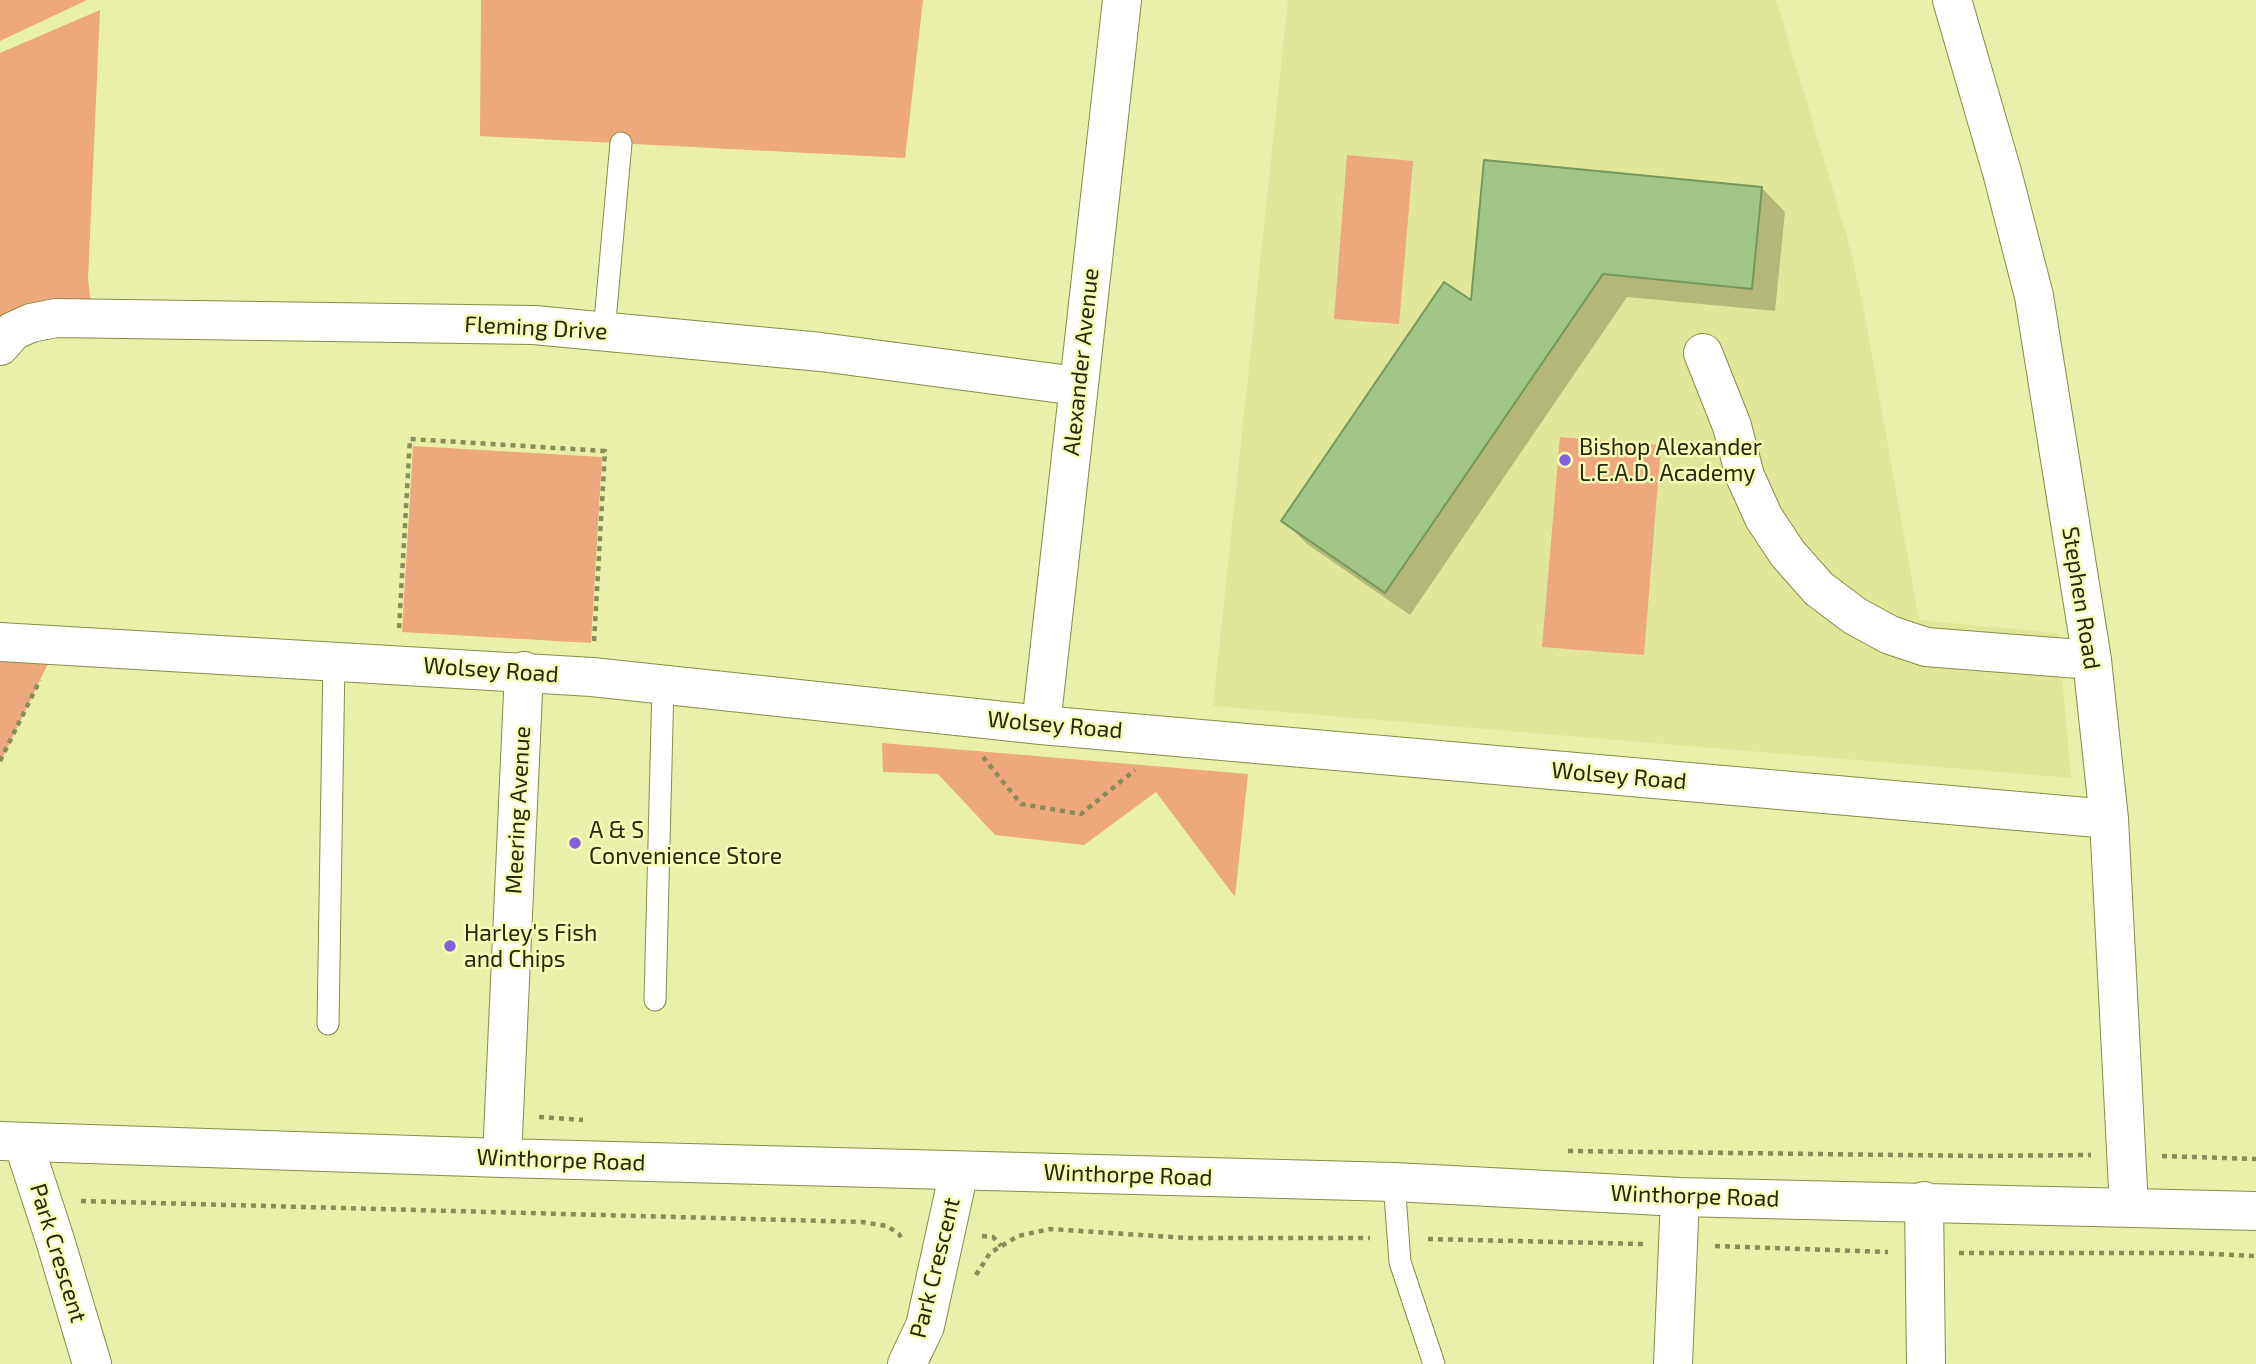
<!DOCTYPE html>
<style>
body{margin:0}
canvas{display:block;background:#e9f0a9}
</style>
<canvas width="2256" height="1364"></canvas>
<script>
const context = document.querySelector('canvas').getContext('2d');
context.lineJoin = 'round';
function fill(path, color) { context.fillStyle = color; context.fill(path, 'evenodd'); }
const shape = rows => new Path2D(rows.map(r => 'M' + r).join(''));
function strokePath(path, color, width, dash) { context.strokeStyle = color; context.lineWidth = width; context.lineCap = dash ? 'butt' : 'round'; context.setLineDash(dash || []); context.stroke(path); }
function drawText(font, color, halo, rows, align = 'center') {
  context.font = font + ' "Exo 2",sans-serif'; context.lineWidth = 5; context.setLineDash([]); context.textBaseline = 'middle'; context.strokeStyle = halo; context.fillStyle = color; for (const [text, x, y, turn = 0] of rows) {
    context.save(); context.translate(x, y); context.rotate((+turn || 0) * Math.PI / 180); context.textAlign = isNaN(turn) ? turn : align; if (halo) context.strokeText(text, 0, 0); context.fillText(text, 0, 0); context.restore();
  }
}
const built = shape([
 [1288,0,1776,0,1847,237,1862,300,1919,620,2058,633,2071,778,1213,706]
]);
const green = shape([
 [0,0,87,0,0,41],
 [481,0,923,0,905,158,480,136],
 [100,10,88,279,93,318,0,346,0,53],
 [1347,155,1413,161,1399,324,1334,319],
 [1560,437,1661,445,1644,655,1542,647],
 [413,446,602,457,591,643,402,632],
 [0,642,57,645,1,761,0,761],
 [882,743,1248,774,1235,897,1156,792,1084,845,995,835,938,774,883,772]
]);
const shadow = shape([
 [1762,188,1785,212,1775,311,1627,297,1410,615,1307,544,1284,521,1473,303]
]);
const building = shape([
 [1484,160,1762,187,1752,289,1603,274,1385,593,1281,521,1444,282,1471,300,1484,160]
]);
const path = shape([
 [399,628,410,439,605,451,594,642],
 [983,757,1021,804,1081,814,1135,770],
 [0,761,40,680],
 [539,1117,583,1120],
 [1568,1151,1981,1156,2091,1155],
 [2162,1156,2256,1159],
 [81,1201,862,1222,887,1226,899,1234,903,1241],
 [982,1236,993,1237,1001,1246],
 [1428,1239,1643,1244],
 [1715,1246,1888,1252],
 [1959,1253,2196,1253,2256,1256],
 [976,1275,990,1253,1018,1236,1050,1229,1187,1238,1370,1238]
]);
const service = shape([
 [604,332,621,143],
 [655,1000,663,685],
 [328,1024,334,660],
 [1394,1182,1400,1262,1434,1364]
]);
const minor = shape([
 [1952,0,2002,172,2034,296,2092,660,2109,819,2129,1208],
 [0,346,13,331,31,323,56,318,534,325,821,352,1077,386],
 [1703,353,1732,426,1745,476,1764,518,1788,554,1819,589,1855,616,1890,635,1926,647,2092,660],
 [0,642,592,677,1041,725,2109,819],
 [1041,725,1122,0],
 [0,1141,502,1158,1394,1182,1680,1197,2256,1211],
 [23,1142,55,1240,92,1364],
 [502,1158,524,671],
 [1924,1201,1926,1364],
 [907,1364,925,1326,959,1171],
 [1673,1364,1680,1197]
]);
const markers = [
 [1565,460,7,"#8361dc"],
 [575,843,7,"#8361dc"],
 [450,946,7,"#8361dc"]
];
const streetNames = [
 ["Fleming Drive",536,328,3],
 ["Alexander Avenue",1081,362,-84],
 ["Stephen Road",2081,598,81],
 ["Wolsey Road",491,670,4],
 ["Wolsey Road",1055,725,5],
 ["Wolsey Road",1619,776,5],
 ["Meering Avenue",518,810,-87],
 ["Winthorpe Road",561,1160,2],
 ["Winthorpe Road",1128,1175,2],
 ["Winthorpe Road",1695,1196,2],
 ["Park Crescent",58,1253,73],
 ["Park Crescent",935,1268,-76]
];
const poiNames = [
 ["Bishop Alexander",1579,447],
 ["L.E.A.D. Academy",1579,473],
 ["A & S",589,830],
 ["Convenience Store",589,856],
 ["Harley's Fish",464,933],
 ["and Chips",464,959]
];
fill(built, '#e0e798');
fill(green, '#eea87d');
fill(shadow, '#0003');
fill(building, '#a1c487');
strokePath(building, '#76975d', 2);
strokePath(service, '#878c48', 23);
strokePath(minor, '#878c48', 40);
strokePath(path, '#878c5a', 4.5, [5, 5]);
strokePath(service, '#fff', 21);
strokePath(minor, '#fff', 38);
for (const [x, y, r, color] of markers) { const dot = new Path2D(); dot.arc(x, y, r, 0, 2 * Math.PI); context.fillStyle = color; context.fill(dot); strokePath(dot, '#f7fdb6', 2.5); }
drawText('23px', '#26280b', '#f7fdb6', streetNames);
drawText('23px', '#26280b', '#f7fdb6', poiNames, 'left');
</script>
